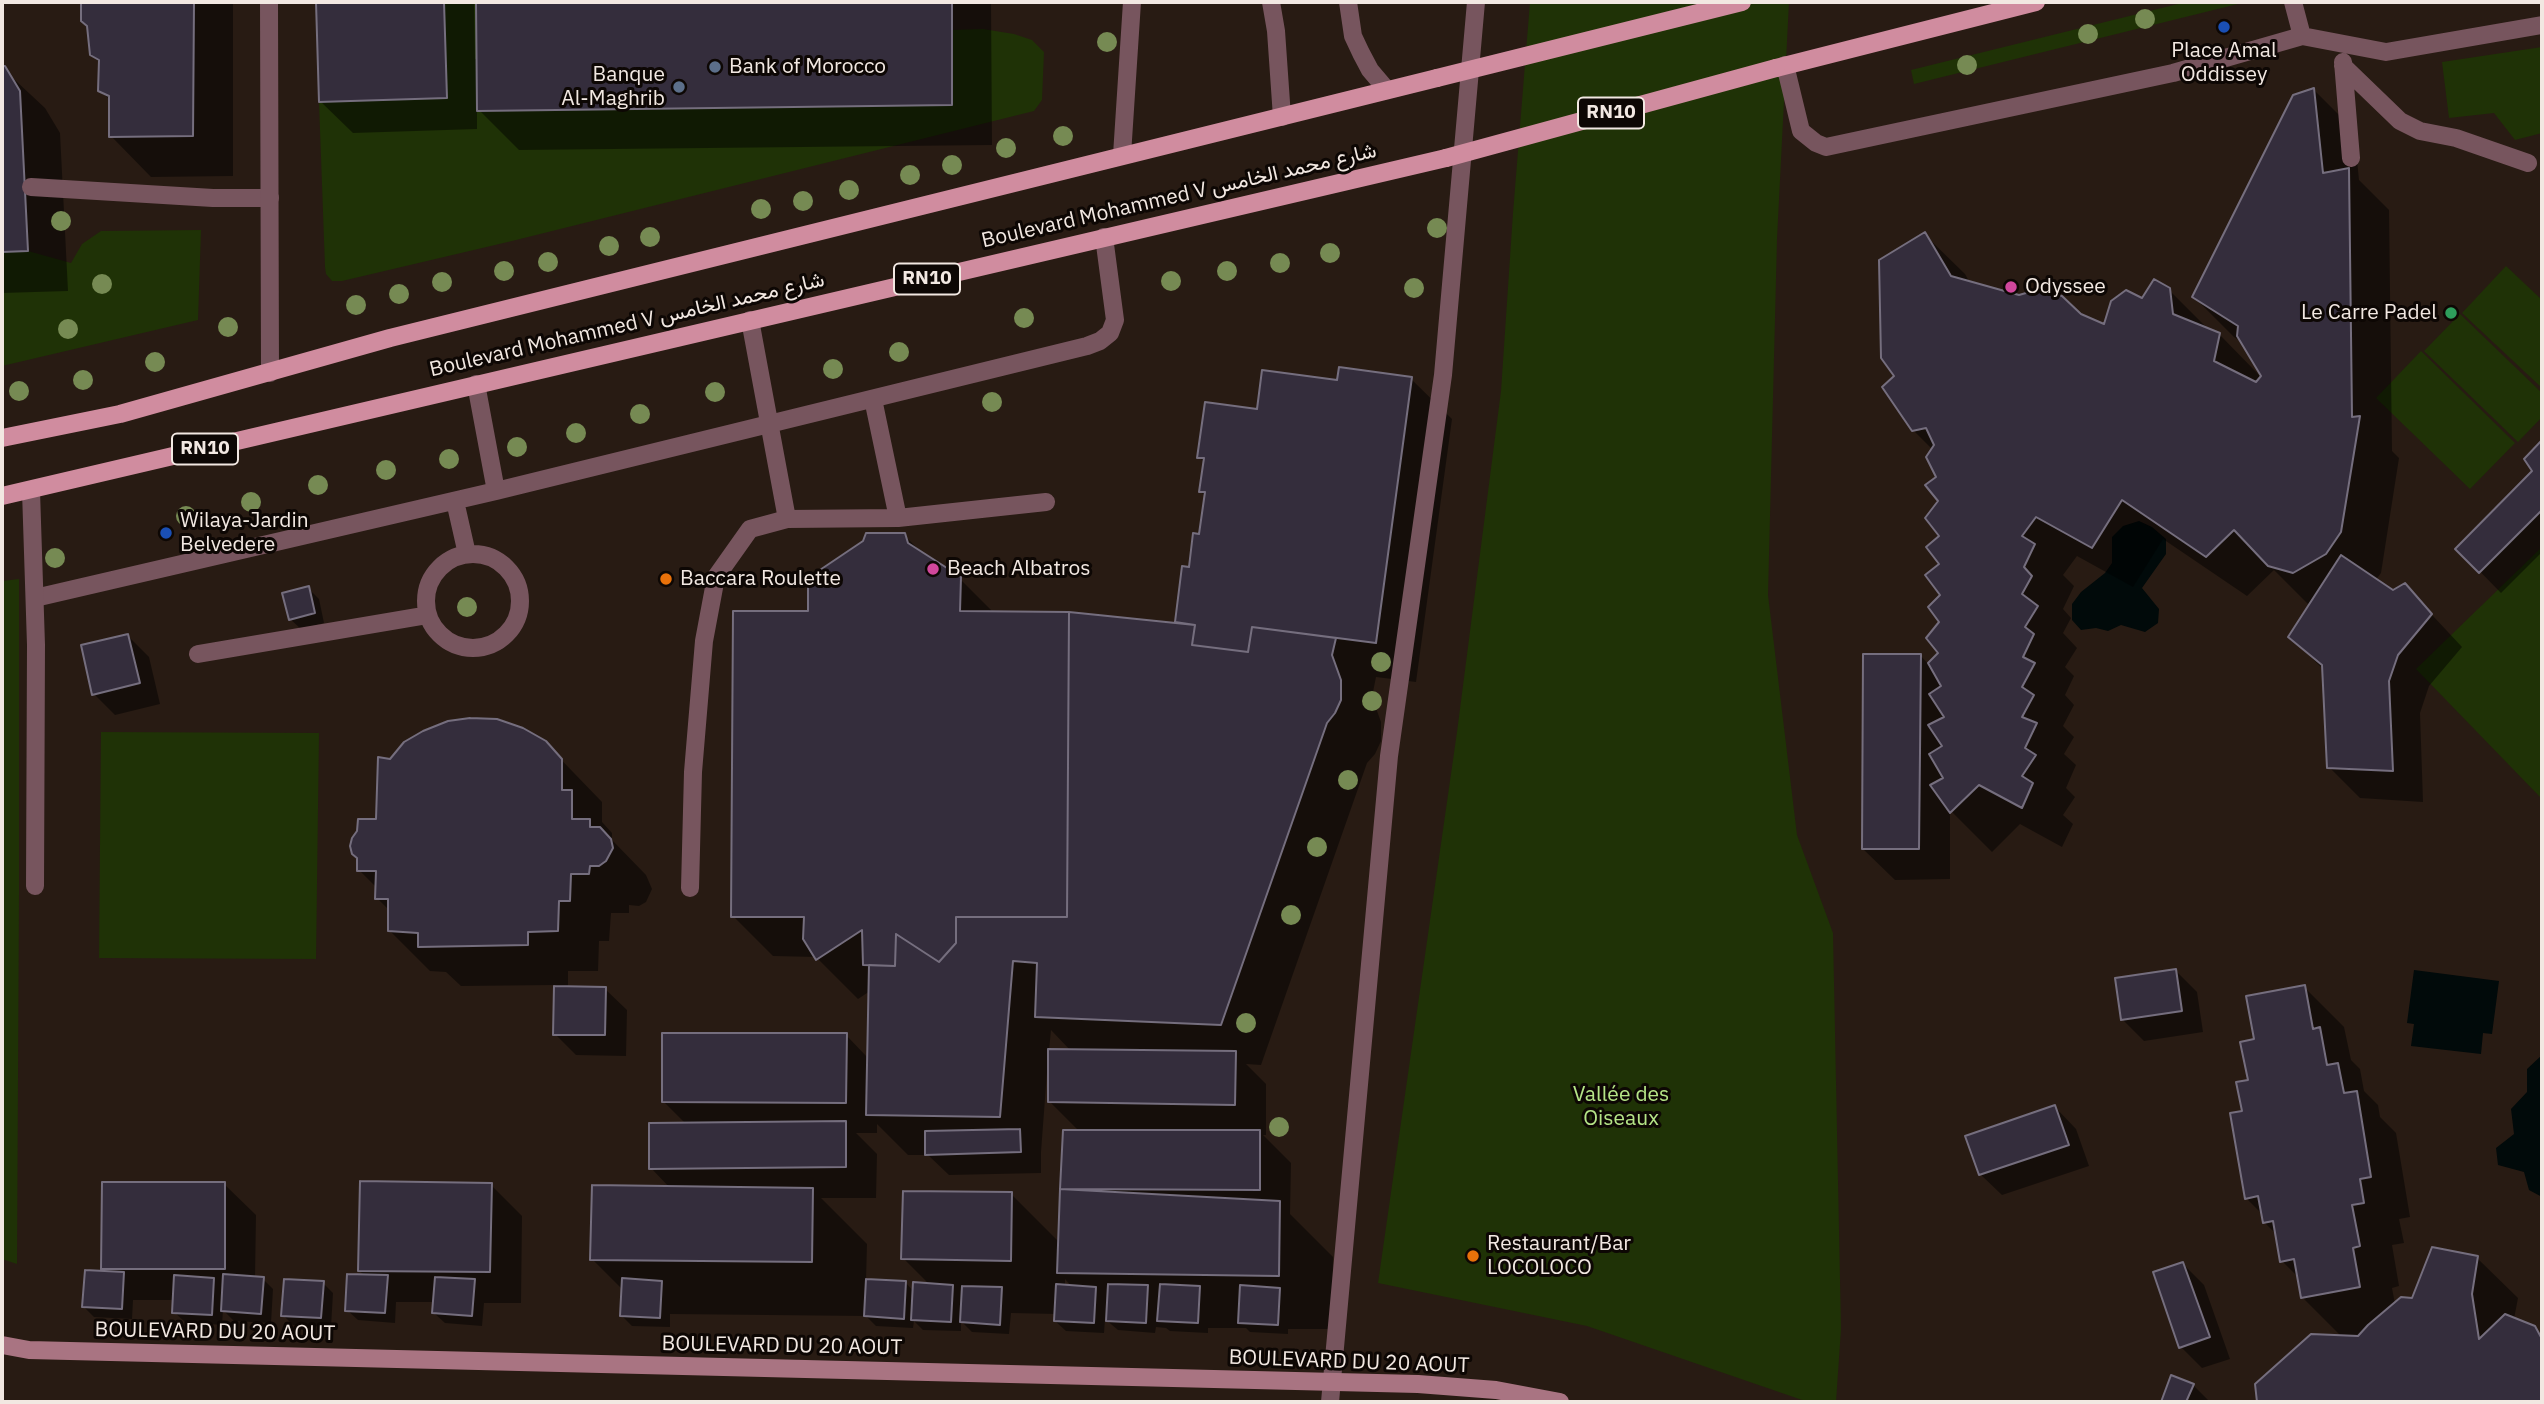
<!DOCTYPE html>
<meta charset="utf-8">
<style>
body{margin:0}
#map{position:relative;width:2544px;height:1404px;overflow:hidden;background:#281b13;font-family:"IBM Plex Sans",sans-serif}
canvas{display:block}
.frame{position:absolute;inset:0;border:4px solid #f2e8e2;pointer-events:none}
</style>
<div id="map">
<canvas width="2544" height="1404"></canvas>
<div class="frame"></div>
</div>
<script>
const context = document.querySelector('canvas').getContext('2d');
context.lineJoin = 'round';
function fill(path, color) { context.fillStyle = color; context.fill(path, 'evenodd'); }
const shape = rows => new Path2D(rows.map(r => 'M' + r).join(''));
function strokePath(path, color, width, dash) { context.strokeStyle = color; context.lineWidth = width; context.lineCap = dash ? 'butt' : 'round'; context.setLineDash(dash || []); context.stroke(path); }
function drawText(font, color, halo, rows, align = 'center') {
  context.font = font + ' "IBM Plex Sans",Vazirmatn,sans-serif'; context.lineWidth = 6; context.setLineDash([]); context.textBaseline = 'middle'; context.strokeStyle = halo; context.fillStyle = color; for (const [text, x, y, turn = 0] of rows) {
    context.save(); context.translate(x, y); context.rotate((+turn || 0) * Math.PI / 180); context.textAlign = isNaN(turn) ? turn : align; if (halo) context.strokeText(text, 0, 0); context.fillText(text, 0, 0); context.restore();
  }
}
const green = shape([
 [444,2,476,2,478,111,952,105,952,30,983,29,1014,34,1032,40,1044,52,1042,100,1034,111,512,241,342,281,332,281,326,274,325,267,319,102,446,98],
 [1530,2,1789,2,1777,239,1768,595,1797,835,1833,933,1841,1329,1836,1402,1808,1402,1587,1326,1378,1283,1457,732,1501,391,1513,213],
 [2186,2,2242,3,1914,84,1911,70],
 [2542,47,2542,133,2515,140,2494,113,2449,118,2442,62],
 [201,230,198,320,2,366,2,252,28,251,71,263,82,244,101,231],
 [2506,266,2542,300,2542,388,2462,313],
 [2460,314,2542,393,2542,417,2518,442,2424,351],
 [2421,351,2515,443,2470,489,2376,398],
 [2542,547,2542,799,2416,669],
 [19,579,19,894,17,1264,2,1259,2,581],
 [101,732,319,733,316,959,99,958]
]);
const water = shape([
 [2139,521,2152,527,2166,539,2166,554,2142,588,2159,609,2158,623,2145,632,2121,625,2108,631,2096,628,2081,630,2072,620,2072,604,2081,592,2105,573,2112,563,2112,537,2123,526],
 [2414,970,2499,981,2492,1034,2483,1033,2481,1054,2411,1046,2414,1024,2407,1023],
 [2542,1055,2542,1197,2529,1190,2524,1172,2498,1165,2496,1148,2514,1134,2511,1109,2527,1092,2527,1069]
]);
const shadow = shape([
 [83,2,233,2,233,176,151,177,111,136,111,101,100,90,100,63,92,54,89,27,82,20],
 [318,2,474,2,475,59,479,59,478,2,991,2,992,145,519,150,477,108,477,129,353,133,321,102],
 [2,68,45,108,60,133,68,291,2,293],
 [2314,90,2354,130,2359,180,2389,210,2392,451,2399,458,2381,573,2375,581,2393,592,2404,585,2462,647,2429,686,2420,713,2423,802,2360,798,2329,767,2324,670,2290,637,2310,606,2274,570,2247,596,2163,539,2133,587,2077,556,2063,575,2074,586,2063,609,2071,618,2063,633,2077,648,2065,667,2074,676,2065,695,2074,705,2063,726,2074,737,2064,754,2076,765,2066,788,2075,797,2063,815,2073,824,2062,847,2020,824,1992,852,1950,810,1950,879,1895,880,1863,849,1920,655,1929,665,1940,653,1942,536,1938,477,1933,450,1913,430,1896,377,1924,234,1965,274,1970,283,2080,316,2105,326,2143,300,2169,290,2210,331,2219,334,2262,378,2242,342,2234,337,2194,297],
 [1411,379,1452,419,1416,682,1376,677,1372,697,1381,722,1381,741,1375,754,1367,763,1261,1065,1246,1064,1266,1084,1266,1135,1263,1135,1291,1163,1290,1214,1333,1257,1332,1329,1288,1329,1288,1334,1250,1332,1246,1328,1208,1328,1208,1333,1170,1331,1166,1328,1156,1327,1155,1333,1118,1330,1105,1319,1104,1333,1066,1331,1055,1321,1056,1314,1011,1313,1009,1334,972,1332,961,1321,961,1331,923,1330,914,1321,913,1328,876,1326,866,1316,670,1314,670,1327,632,1326,621,1315,623,1290,592,1259,670,1188,651,1168,686,1124,664,1102,846,1035,868,1058,870,991,858,999,816,957,773,956,733,916,809,613,904,535,926,557,959,578,994,613,1176,624,1184,568,1190,569,1201,536,1206,497,1201,492,1205,463,1199,457,1259,411,1339,382],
 [1051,1030,1071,1051,1049,1051],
 [1047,1072,1050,1072,1050,1102,1080,1132,1064,1132,1060,1243,1011,1194,903,1258,930,1285,914,1292,906,1283,866,1281,867,1244,821,1198,876,1198,877,1154,856,1133,877,1133,877,1124,908,1155,928,1155,949,1175,1041,1173,1041,1152],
 [1065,1279,1072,1287,1065,1286],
 [2542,442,2542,552,2501,593,2458,549,2534,472,2526,459],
 [308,588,319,599,324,623,301,629,290,619],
 [128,636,149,657,160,704,115,715,94,694],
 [545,743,602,802,602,822,612,833,612,840,646,875,652,889,646,902,639,906,629,905,629,913,611,913,609,941,599,941,598,971,568,971,568,988,605,989,627,1010,626,1056,576,1055,555,1034,556,985,461,986,446,972,430,971,389,930,390,911,377,898,377,888,359,870,378,821,391,760],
 [2176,971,2197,992,2203,1032,2144,1041,2123,1020],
 [2304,987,2344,1027,2351,1060,2360,1069,2364,1091,2378,1105,2380,1117,2396,1133,2410,1217,2399,1219,2404,1243,2392,1245,2399,1286,2392,1288,2395,1304,2413,1300,2477,1258,2518,1298,2514,1319,2534,1328,2542,1336,2542,1402,2259,1402,2257,1384,2342,1337,2302,1297,2299,1278,2282,1261,2277,1235,2264,1222,2263,1215,2246,1198,2244,1112,2256,1041],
 [2055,1107,2076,1129,2089,1166,2002,1195,1980,1174],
 [224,1184,256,1215,255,1278,263,1279,273,1289,271,1323,234,1321,223,1310,222,1325,185,1322,174,1312,175,1300,133,1300,132,1319,94,1317,84,1307,107,1273,103,1268],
 [491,1185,522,1216,521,1303,484,1303,482,1326,445,1323,434,1313,435,1302,396,1302,395,1323,358,1320,347,1310,365,1276,359,1270],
 [2183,1264,2204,1285,2230,1359,2202,1368,2181,1347],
 [323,1283,333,1293,331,1327,293,1325,283,1315],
 [2172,1377,2193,1385,2210,1402,2163,1402]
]);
const building = shape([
 [81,2,194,2,193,136,109,137,109,96,98,91,99,60,90,55,87,26,81,21,81,2],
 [316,2,444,2,447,98,319,102,316,2],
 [476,2,952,2,952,105,477,111,476,2],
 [2,66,5,66,20,91,28,251,2,252,2,66],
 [2314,88,2323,173,2349,168,2352,417,2360,416,2341,532,2326,554,2293,573,2268,566,2234,530,2206,557,2122,500,2092,548,2036,517,2022,536,2035,544,2024,567,2032,576,2022,594,2038,606,2025,627,2034,634,2023,657,2035,663,2022,687,2034,695,2022,717,2037,723,2025,748,2036,755,2022,776,2033,783,2022,808,1979,785,1950,813,1930,785,1943,778,1929,754,1942,746,1928,725,1944,717,1929,694,1941,686,1928,663,1938,653,1926,638,1939,622,1928,607,1940,595,1925,575,1939,564,1926,547,1939,536,1925,518,1938,501,1925,485,1936,477,1926,457,1934,445,1926,428,1912,431,1882,387,1894,376,1881,358,1879,260,1925,232,1951,276,2019,295,2040,289,2062,296,2081,314,2104,324,2111,301,2126,290,2142,298,2154,279,2170,288,2173,314,2220,333,2214,361,2256,382,2261,376,2237,336,2238,326,2192,297,2293,95,2314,88],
 [1339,367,1412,377,1376,643,1252,627,1248,652,1192,645,1195,625,1175,622,1182,566,1189,567,1193,533,1199,534,1205,492,1199,492,1204,458,1197,458,1205,402,1257,409,1262,370,1337,380,1339,367],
 [2542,440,2542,510,2479,573,2455,549,2532,471,2524,459,2542,440],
 [866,533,905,533,908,543,961,577,960,611,1069,612,1067,917,956,917,956,943,939,962,896,934,895,966,863,965,862,930,816,960,803,939,804,917,731,917,733,611,808,611,808,578,863,541,866,533],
 [2341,555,2393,590,2405,583,2432,614,2398,655,2389,681,2393,771,2327,768,2322,665,2288,637,2341,555],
 [309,586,315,613,289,620,282,593,309,586],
 [1069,612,1195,625,1192,645,1248,652,1252,627,1336,638,1332,655,1341,680,1341,700,1335,713,1327,723,1221,1025,1035,1017,1037,963,1013,961,1000,1117,866,1115,869,965,895,966,896,934,939,962,956,943,956,917,1067,917,1069,612],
 [128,634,140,683,92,695,81,645,128,634],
 [1863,654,1921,654,1919,849,1862,849,1863,654],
 [470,718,497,719,523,728,546,741,562,759,562,790,572,790,572,819,590,819,590,827,600,827,611,839,613,848,606,861,599,866,590,866,589,874,571,874,570,901,559,901,558,931,528,932,528,945,418,947,418,933,388,931,388,899,375,899,376,871,357,871,357,858,352,854,350,846,352,838,357,831,358,819,376,819,378,757,390,759,404,742,423,731,448,721,470,718],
 [2176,969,2182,1011,2121,1020,2115,978,2176,969],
 [2305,985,2313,1029,2320,1027,2327,1065,2338,1063,2344,1093,2357,1091,2371,1177,2360,1179,2364,1203,2352,1205,2360,1246,2353,1248,2360,1287,2301,1298,2294,1259,2280,1262,2273,1221,2263,1223,2258,1196,2245,1199,2230,1113,2242,1111,2236,1082,2248,1080,2240,1042,2254,1039,2246,996,2305,985],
 [554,986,606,987,605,1035,553,1035,554,986],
 [662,1033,847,1033,846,1103,662,1102,662,1033],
 [1048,1049,1236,1051,1235,1105,1048,1102,1048,1049],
 [2055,1105,2069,1145,1979,1175,1965,1136,2055,1105],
 [846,1121,846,1167,649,1169,649,1123,846,1121],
 [1020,1129,1021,1152,925,1155,925,1131,1020,1129],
 [1063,1130,1260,1130,1260,1190,1060,1189,1063,1130],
 [360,1181,492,1183,490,1272,358,1271,360,1181],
 [102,1182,225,1182,225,1269,101,1269,102,1182],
 [592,1185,813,1188,812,1262,590,1260,592,1185],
 [1060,1189,1280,1201,1279,1276,1057,1273,1060,1189],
 [903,1191,1012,1192,1011,1261,901,1259,903,1191],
 [2432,1247,2478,1256,2472,1294,2479,1339,2505,1314,2535,1326,2542,1339,2542,1402,2257,1402,2255,1384,2311,1334,2358,1336,2368,1325,2401,1297,2412,1298,2432,1247],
 [2183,1262,2210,1337,2179,1348,2153,1272,2183,1262],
 [85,1270,124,1272,122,1309,82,1307,85,1270],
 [223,1274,264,1277,261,1314,221,1311,223,1274],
 [347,1274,388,1275,385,1313,345,1311,347,1274],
 [174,1275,214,1278,212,1315,172,1313,174,1275],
 [435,1277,475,1279,472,1316,432,1313,435,1277],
 [622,1278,662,1281,660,1318,620,1316,622,1278],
 [284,1279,324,1281,321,1318,281,1316,284,1279],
 [866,1279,906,1281,904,1319,864,1316,866,1279],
 [913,1282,953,1285,951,1322,911,1320,913,1282],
 [1056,1284,1096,1287,1094,1323,1054,1321,1056,1284],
 [1108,1284,1148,1285,1146,1323,1106,1321,1108,1284],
 [1160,1284,1200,1286,1198,1323,1157,1321,1160,1284],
 [1240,1285,1280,1288,1278,1325,1238,1323,1240,1285],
 [962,1286,1002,1287,1000,1325,960,1322,962,1286],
 [2171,1375,2194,1384,2186,1402,2161,1402,2171,1375]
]);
const lane = shape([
 [2293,2,2302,36],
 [2343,62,2351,158],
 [1785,65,1801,131,1816,143,1826,147,2173,73,2302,36,2386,52,2542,25],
 [2343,66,2400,121,2420,131,2456,138,2528,163],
 [31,187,213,198,270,198],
 [750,320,787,519],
 [476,384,496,491],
 [873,399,898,518],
 [455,501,467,554],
 '426 601a47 47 0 1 1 94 0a47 47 0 1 1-94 0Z',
 [35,598,496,491,1087,346,1100,341,1110,333,1115,320,1104,237],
 [198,654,428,615],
 [690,888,693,772,704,641,716,577,750,529,787,519,898,518,1046,502]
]);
const street = shape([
 [269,2,270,373],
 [1271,2,1276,31,1282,117],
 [1348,2,1353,36,1361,53,1370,70,1387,90],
 [1122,155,1132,2],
 [31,491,36,645,35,886],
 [1330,1402,1389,756,1443,375,1476,2]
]);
const secondary = shape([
 [2,1345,29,1350,1418,1384,1496,1390,1560,1402]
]);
const primary = shape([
 [1776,68,2036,2],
 [2,438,120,414,390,338,1437,78],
 [2,496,1446,158]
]);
const primaryBridge = shape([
 [1437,78,1742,2],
 [1446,158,1776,68]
]);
const trees = [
 [2145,19],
 [2088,34],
 [1107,42],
 [1967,65],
 [1063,136],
 [1006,148],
 [952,165],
 [910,175],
 [849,190],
 [803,201],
 [761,209],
 [61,221],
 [1437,228],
 [650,237],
 [609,246],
 [1330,253],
 [548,262],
 [1280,263],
 [504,271],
 [1227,271],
 [1171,281],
 [442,282],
 [102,284],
 [1414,288],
 [399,294],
 [356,305],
 [1024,318],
 [228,327],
 [68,329],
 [899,352],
 [155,362],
 [833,369],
 [83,380],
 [19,391],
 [715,392],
 [992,402],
 [640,414],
 [576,433],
 [517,447],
 [449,459],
 [386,470],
 [318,485],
 [251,502],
 [186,516],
 [55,558],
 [467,607],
 [1381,662],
 [1372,701],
 [1348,780],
 [1317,847],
 [1291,915],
 [1246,1023],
 [1279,1127]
];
const markers = [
 [2224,27,7,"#1a4fb4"],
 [715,67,7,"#5c6f8a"],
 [679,87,7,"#5c6f8a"],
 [2011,287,7,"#d1479c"],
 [2451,313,7,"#2e9e5b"],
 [166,533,7,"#1a4fb4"],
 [933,569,7,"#d1479c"],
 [666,579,7,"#e8710a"],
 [1473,1256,7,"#e8710a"]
];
const shields = [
 [1611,113,66],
 [927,279,66],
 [205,449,66]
];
const shieldNames = [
 ["RN10",1611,113],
 ["RN10",927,279],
 ["RN10",205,449]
];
const poiNames = [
 ["Place Amal",2224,51,"center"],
 ["Oddissey",2224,75,"center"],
 ["Bank of Morocco",729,67],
 ["Banque",665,75,"right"],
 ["Al-Maghrib",665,99,"right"],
 ["Odyssee",2025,287],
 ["Le Carre Padel",2437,313,"right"],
 ["Wilaya-Jardin",180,521],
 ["Belvedere",180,545],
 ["Beach Albatros",947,569],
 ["Baccara Roulette",680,579],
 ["Restaurant/Bar",1487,1244],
 ["LOCOLOCO",1487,1268]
];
const streetNames = [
 ["Boulevard Mohammed V شارع محمد الخامس",1179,196,-13],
 ["Boulevard Mohammed V شارع محمد الخامس",627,325,-13],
 ["BOULEVARD DU 20 AOUT",215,1332,1],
 ["BOULEVARD DU 20 AOUT",782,1346,1],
 ["BOULEVARD DU 20 AOUT",1349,1362,2]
];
const parkNames = [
 ["Vallée des",1621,1095],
 ["Oiseaux",1621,1119]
];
fill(green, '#1f3206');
fill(water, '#010a0a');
fill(shadow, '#0007');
fill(building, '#342d3c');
strokePath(building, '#756e7e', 2);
strokePath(lane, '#77555e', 18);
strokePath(street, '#77555e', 18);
strokePath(secondary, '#a97482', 18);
strokePath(primary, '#d08c9f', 18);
strokePath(primaryBridge, '#d08c9f', 18);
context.fillStyle = '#768a53';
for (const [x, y] of trees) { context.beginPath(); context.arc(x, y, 10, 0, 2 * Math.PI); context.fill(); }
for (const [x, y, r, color] of markers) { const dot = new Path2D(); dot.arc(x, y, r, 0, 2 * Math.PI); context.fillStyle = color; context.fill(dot); strokePath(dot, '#0d0704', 2.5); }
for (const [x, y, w] of shields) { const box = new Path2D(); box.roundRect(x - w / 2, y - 15.5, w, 31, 5); context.fillStyle = '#0d0704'; context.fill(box); strokePath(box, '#f2e8e2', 2); }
drawText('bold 19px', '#f2e8e2', null, shieldNames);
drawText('21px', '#f2e8e2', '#0d0704', poiNames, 'left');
drawText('21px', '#f2e8e2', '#0d0704', streetNames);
drawText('21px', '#b5e587', '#0d0704', parkNames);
</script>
